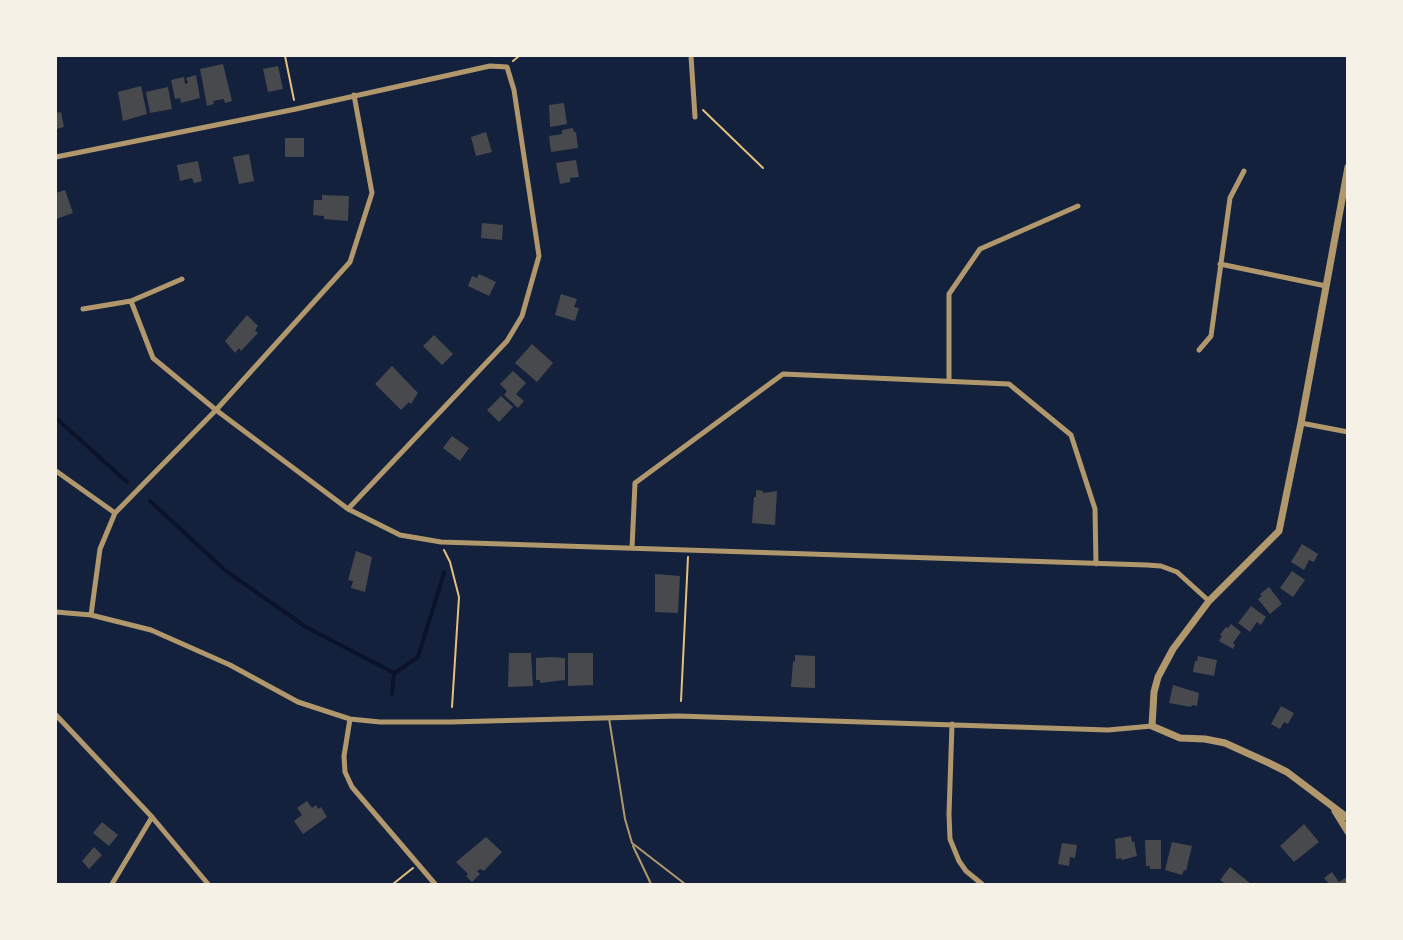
<!DOCTYPE html>
<style>
body{margin:0}
#map{position:relative;width:1403px;height:940px;overflow:hidden;background:#14213d;font-family:Commissioner,sans-serif}
canvas{display:block}
.frame{position:absolute;inset:0;border:57px solid #f6f1e7;pointer-events:none}
</style>
<div id="map">
<canvas width="1403" height="940"></canvas>
<div class="frame"></div>
</div>
<script>
const context = document.querySelector('canvas').getContext('2d');
context.lineJoin = 'round';
const shape = rows => new Path2D(rows.map(r => 'M' + r).join(''));
function strokePath(path, color, width, dash) { context.strokeStyle = color; context.lineWidth = width; context.lineCap = dash ? 'butt' : 'round'; context.setLineDash(dash || []); context.stroke(path); }
function fill(path, color) { context.fillStyle = color; context.fill(path, 'evenodd'); }
const stream = shape([
 [56,418,127,482],
 [150,501,226,571,306,627,394,673,392,694],
 [395,673,418,657,444,573]
]);
const building = shape([
 [223,64,232,101,225,103,224,99,213,101,214,104,207,106,200,69],
 [278,66,283,89,268,92,263,69],
 [196,75,200,98,181,103,180,98,175,99,171,80,184,77,185,84,188,83,186,78],
 [141,86,147,114,123,121,118,92],
 [168,87,172,109,150,113,146,92],
 [564,103,567,124,550,127,549,105],
 [61,112,64,127,56,129,56,113],
 [573,128,574,132,576,132,578,148,551,152,549,136,562,134,562,130],
 [486,132,492,152,476,156,471,137],
 [285,138,304,138,304,157,285,157],
 [249,154,254,181,239,184,233,157],
 [576,160,579,177,570,178,570,182,560,184,556,163],
 [198,161,202,181,194,183,192,178,180,181,177,165],
 [65,190,73,213,56,219,56,193],
 [322,195,349,196,348,221,324,219,324,216,313,215,314,200,322,200],
 [482,223,503,225,502,240,481,238],
 [479,274,496,282,489,296,468,286,472,276,477,278],
 [561,294,577,299,574,307,579,308,575,321,555,315],
 [247,315,258,326,255,330,258,333,241,351,239,348,235,353,225,341],
 [434,335,453,354,442,365,423,346],
 [532,344,553,363,537,382,515,363],
 [392,366,418,393,411,404,409,402,401,410,375,384],
 [513,371,526,383,516,394,524,401,518,408,504,395,507,391,500,384],
 [501,396,513,407,499,422,487,410],
 [452,436,469,448,460,461,443,448],
 [756,490,763,491,763,493,777,491,775,525,752,523,754,497,756,497],
 [1302,544,1318,554,1314,562,1309,560,1304,570,1291,562],
 [356,551,372,557,365,592,351,588,353,581,348,580],
 [1292,571,1305,580,1293,597,1280,588],
 [655,574,680,576,678,613,655,612],
 [1269,587,1282,604,1270,614,1258,599,1262,596,1260,594],
 [1251,606,1266,617,1261,625,1257,622,1250,632,1238,623],
 [1231,624,1241,632,1233,643,1235,645,1233,649,1219,641,1222,636,1220,635,1226,627,1228,628],
 [509,653,531,653,533,686,508,687],
 [568,653,593,653,593,685,568,686],
 [795,655,815,656,815,688,791,687,793,661,795,662],
 [1198,656,1217,660,1214,676,1193,672,1195,661,1197,661],
 [551,657,565,658,565,680,540,683,540,680,536,680,536,658],
 [1173,685,1199,693,1197,706,1192,705,1191,707,1169,703],
 [1281,706,1294,713,1288,724,1284,722,1280,729,1271,724],
 [307,801,312,808,316,805,318,809,321,807,327,817,303,834,294,821,302,815,297,808],
 [102,822,118,835,109,846,93,833],
 [1304,824,1319,842,1294,862,1280,846],
 [1131,836,1132,842,1134,841,1137,856,1122,860,1121,858,1116,859,1115,839],
 [486,837,502,852,484,871,480,869,477,871,480,874,472,882,466,876,468,874,456,862],
 [1145,840,1161,840,1161,869,1150,869,1150,866,1146,866],
 [1172,842,1192,846,1186,871,1184,870,1182,875,1165,870],
 [1062,843,1077,845,1075,858,1070,857,1069,866,1058,864],
 [94,847,102,855,89,869,82,861],
 [1230,867,1251,884,1225,884,1220,880],
 [1332,872,1339,882,1348,876,1348,884,1329,884,1324,878]
]);
const path = shape([
 [285,56,294,100],
 [513,61,519,56],
 [703,110,763,168],
 [444,550,450,562,459,597,452,707],
 [681,701,688,557],
 [393,884,413,868]
]);
const service = shape([
 [609,718,625,819,632,843,685,884],
 [633,846,651,884]
]);
const minor = shape([
 [691,56,695,117],
 [56,157,296,109,490,66,507,67,514,90,539,256,522,316,507,341,348,509],
 [1220,264,1326,286],
 [131,301,153,358,216,410,348,509,400,535,441,542,1147,565,1161,566,1177,572,1209,601],
 [83,309,131,301,182,279],
 [1199,350,1211,336,1230,198,1244,171],
 [949,380,949,294,980,249,1078,206],
 [1301,423,1348,432],
 [56,471,115,513],
 [632,548,635,483,783,374,1009,384,1071,435,1095,509,1096,564],
 [56,612,91,615,151,630,230,665,298,702,350,719,380,722,450,722,678,716,1108,730,1152,726],
 [91,615,100,549,115,513,216,410,350,262,372,193,354,95],
 [56,715,152,817,208,884],
 [350,719,344,756,345,772,352,787,435,884],
 [952,724,949,814,950,839,959,861,966,871,982,884],
 [112,884,152,817]
]);
const tertiary = shape([
 [1348,167,1301,423,1279,531,1209,601,1173,649,1158,677,1154,692,1152,726,1180,738,1205,739,1225,743,1269,763,1287,772,1348,818],
 [1335,811,1348,832]
]);
strokePath(stream, '#0b132b', 4);
fill(building, '#48494c');
strokePath(path, '#e5c07b', 2);
strokePath(service, '#b1986c', 2);
strokePath(minor, '#b1986c', 5);
strokePath(tertiary, '#b1986c', 7);
</script>
